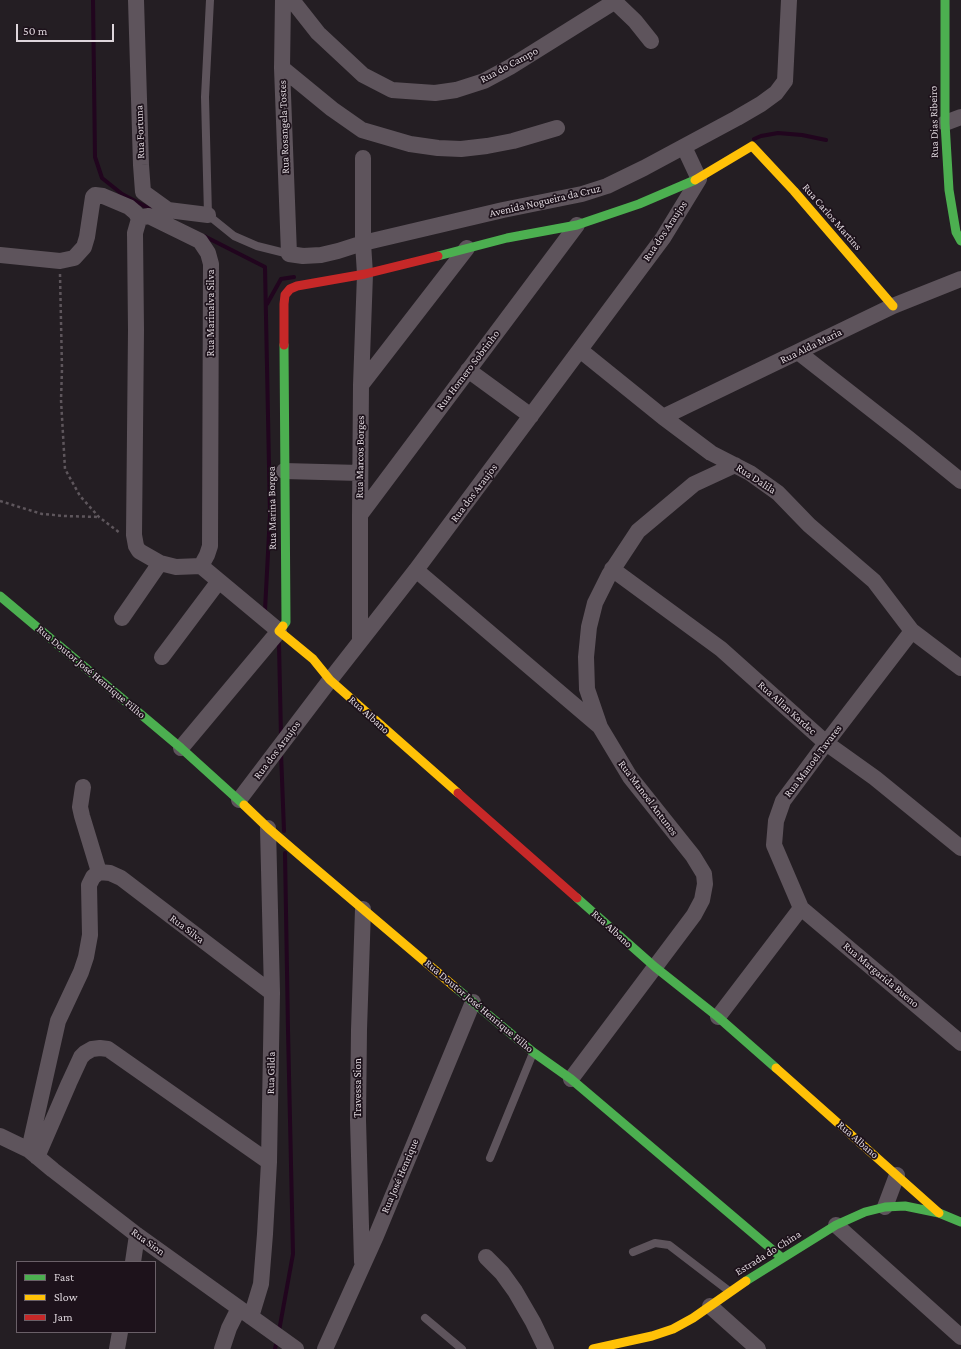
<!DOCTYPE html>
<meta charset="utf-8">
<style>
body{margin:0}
#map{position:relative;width:961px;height:1349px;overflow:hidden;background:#241e23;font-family:"Crimson Pro",serif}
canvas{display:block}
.legend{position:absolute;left:16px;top:1261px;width:140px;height:72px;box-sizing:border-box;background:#1d121b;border:1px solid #6a6068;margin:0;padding:5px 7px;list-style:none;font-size:12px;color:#ded6dc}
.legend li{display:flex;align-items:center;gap:8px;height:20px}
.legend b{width:20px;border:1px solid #6a6068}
.scale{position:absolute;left:16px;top:24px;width:98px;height:18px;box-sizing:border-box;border:2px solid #ded6dc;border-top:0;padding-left:5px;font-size:12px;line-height:14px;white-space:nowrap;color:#ded6dc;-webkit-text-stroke:3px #1d121b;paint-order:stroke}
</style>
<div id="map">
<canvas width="961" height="1349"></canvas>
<ul class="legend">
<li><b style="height:5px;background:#4caf50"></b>Fast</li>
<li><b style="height:5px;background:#ffc107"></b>Slow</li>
<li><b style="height:5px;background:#c62828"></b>Jam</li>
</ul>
<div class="scale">50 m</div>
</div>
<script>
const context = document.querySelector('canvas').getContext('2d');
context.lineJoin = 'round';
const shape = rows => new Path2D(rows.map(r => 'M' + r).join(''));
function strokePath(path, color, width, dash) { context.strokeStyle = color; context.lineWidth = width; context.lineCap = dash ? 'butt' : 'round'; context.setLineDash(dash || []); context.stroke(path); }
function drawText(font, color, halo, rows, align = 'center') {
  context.font = font + ' "Crimson Pro",serif'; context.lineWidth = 3.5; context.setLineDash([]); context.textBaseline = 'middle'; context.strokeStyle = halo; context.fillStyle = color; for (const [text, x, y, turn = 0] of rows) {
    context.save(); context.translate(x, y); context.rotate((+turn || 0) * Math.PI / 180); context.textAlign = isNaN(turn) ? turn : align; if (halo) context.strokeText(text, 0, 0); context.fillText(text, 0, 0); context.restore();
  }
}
const stream = shape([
 [93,0,95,157,102,178,122,194,154,211],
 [754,139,761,136,778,133,802,135,826,140],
 [204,236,265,267,270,515,265,610,266,613],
 [267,304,281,279,294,277],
 [277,640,279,644,281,737],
 [281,753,284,831],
 [279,1331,293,1254,288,1030,285,853],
 [275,1349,277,1340]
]);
const path = shape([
 [60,274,62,369,61,400,65,469,80,496,99,517,120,533],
 [0,501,42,514,65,516,99,517]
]);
const lane = shape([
 [210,0,205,97,208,215,234,236,257,246,289,254],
 [490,1158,533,1053],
 [633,1252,655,1243,669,1245,729,1291],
 [425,1318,462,1349]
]);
const street = shape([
 [136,0,141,165,143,192,168,210,208,215],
 [283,0,282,68,289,254,303,256,321,255,338,251,363,243,503,210,582,194,607,186,644,168,737,118,761,104,776,93,785,81,789,0],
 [292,0,318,33,363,75,392,90,435,93,456,90,484,81,510,67,614,2],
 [613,0,635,21,651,41],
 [282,68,332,109,362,130,410,144,438,148,461,149,487,146,513,141,557,128],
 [945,123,961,117],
 [149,216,200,241,208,253,211,264,210,546,207,555,201,566,176,567,160,563,139,551,136,546,134,535,136,330,135,233,139,219,143,217,149,216],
 [0,255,60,261,74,258,84,247,87,237,93,197,95,195,103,196,129,207,136,213,139,219],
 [580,350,663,417,711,453,750,473,778,493,809,525,874,581,912,631,961,668],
 [798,352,908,438,961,481],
 [468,370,531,416],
 [361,385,467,248],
 [663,417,893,306,961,279],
 [284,471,360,473],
 [360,515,577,225],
 [612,569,721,649,826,743,875,778,961,848],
 [416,570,599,726],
 [122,618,160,563],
 [912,631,826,743,783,801,776,821,774,845,801,908,961,1043],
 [360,641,360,515,361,385,365,274,363,243,363,158],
 [162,657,219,581],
 [181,748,279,631,201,566],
 [83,787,80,807,82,816,99,872],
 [239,800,330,680,416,570,663,238,699,179,684,147],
 [99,872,110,873,121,878,272,993],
 [718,1017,801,908],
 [571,1079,694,915,702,900,705,884,704,874,693,856,630,777,600,727,587,689,586,657,589,627,595,603,609,575,638,531,694,484,735,465],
 [0,1136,29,1150,53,1170,137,1235,296,1349],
 [29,1150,58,1021,81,972,86,957,90,935,89,885,93,877,99,872],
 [37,1157,69,1083,81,1057,85,1053,92,1049,100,1048,108,1049,269,1162],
 [885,1207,897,1175],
 [836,1225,961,1337],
 [486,1257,502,1273,515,1291,533,1322,546,1349],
 [133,1262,137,1235],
 [362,1262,358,1120,359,1030,363,909],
 [710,1306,758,1349],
 [251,1317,261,1284,265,1234,269,1162,272,993,268,828],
 [117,1349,120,1332],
 [222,1349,229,1328,239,1308],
 [325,1349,376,1236,473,1002]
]);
const fast = shape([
 [945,0,945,123,949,190,956,232,961,241],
 [438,256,507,238,577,225,639,204,695,180],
 [0,596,181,748,244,805],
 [283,626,286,622,284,345],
 [577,898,655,967,718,1017,776,1068],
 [456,988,533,1052,571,1079,782,1258],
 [746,1281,836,1225,865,1212,885,1207,905,1206,939,1213,961,1222]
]);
const slow = shape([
 [695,180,752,146,794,191,893,306],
 [283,626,279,631,313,659,330,680,458,793],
 [244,805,268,828,304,859,456,988],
 [776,1068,939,1213],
 [593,1349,652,1336,673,1329,693,1318,746,1281]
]);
const jam = shape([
 [284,345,284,304,285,295,290,289,297,286,365,274,438,256],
 [458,793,577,898]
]);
const streetNames = [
 ["Rua do Campo",509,65,-28],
 ["Rua Dias Ribeiro",934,122,-91],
 ["Rua Rosangela Tostes",284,127,-92],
 ["Rua Fortuna",140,132,-92],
 ["Avenida Nogueira da Cruz",545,201,-13],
 ["Rua Carlos Martins",832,217,49],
 ["Rua dos Araujos",665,231,-56],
 ["Rua Marinalva Silva",211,313,-90],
 ["Rua Alda Maria",811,346,-26],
 ["Rua Homero Sobrinho",468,370,-53],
 ["Rua Marcos Borges",360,457,-89],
 ["Rua Dalila",756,479,33],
 ["Rua dos Araujos",474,493,-53],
 ["Rua Marina Borgea",272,508,-91],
 ["Rua Doutor José Henrique Filho",91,672,40],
 ["Rua Allan Kardec",787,708,42],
 ["Rua Albano",369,715,42],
 ["Rua dos Araujos",277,750,-53],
 ["Rua Manoel Tavares",813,761,-53],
 ["Rua Manoel Antunes",648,798,53],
 ["Rua Silva",187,929,37],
 ["Rua Albano",612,929,42],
 ["Rua Margarida Bueno",881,975,40],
 ["Rua Doutor José Henrique Filho",479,1006,40],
 ["Rua Gilda",271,1073,-89],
 ["Travessa Sion",358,1088,-90],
 ["Rua Albano",858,1140,41],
 ["Rua José Henrique",400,1176,-67],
 ["Rua Sion",148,1242,36],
 ["Estrada do China",768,1253,-32]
];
strokePath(stream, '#21051e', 4);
strokePath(path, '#5e565c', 2.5, [3, 3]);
strokePath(lane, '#5e545c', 8);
strokePath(street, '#5e545c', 16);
strokePath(fast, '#4caf50', 9);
strokePath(slow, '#ffc107', 9);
strokePath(jam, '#c62828', 9);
drawText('11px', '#ded6dc', '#1d121b', streetNames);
</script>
